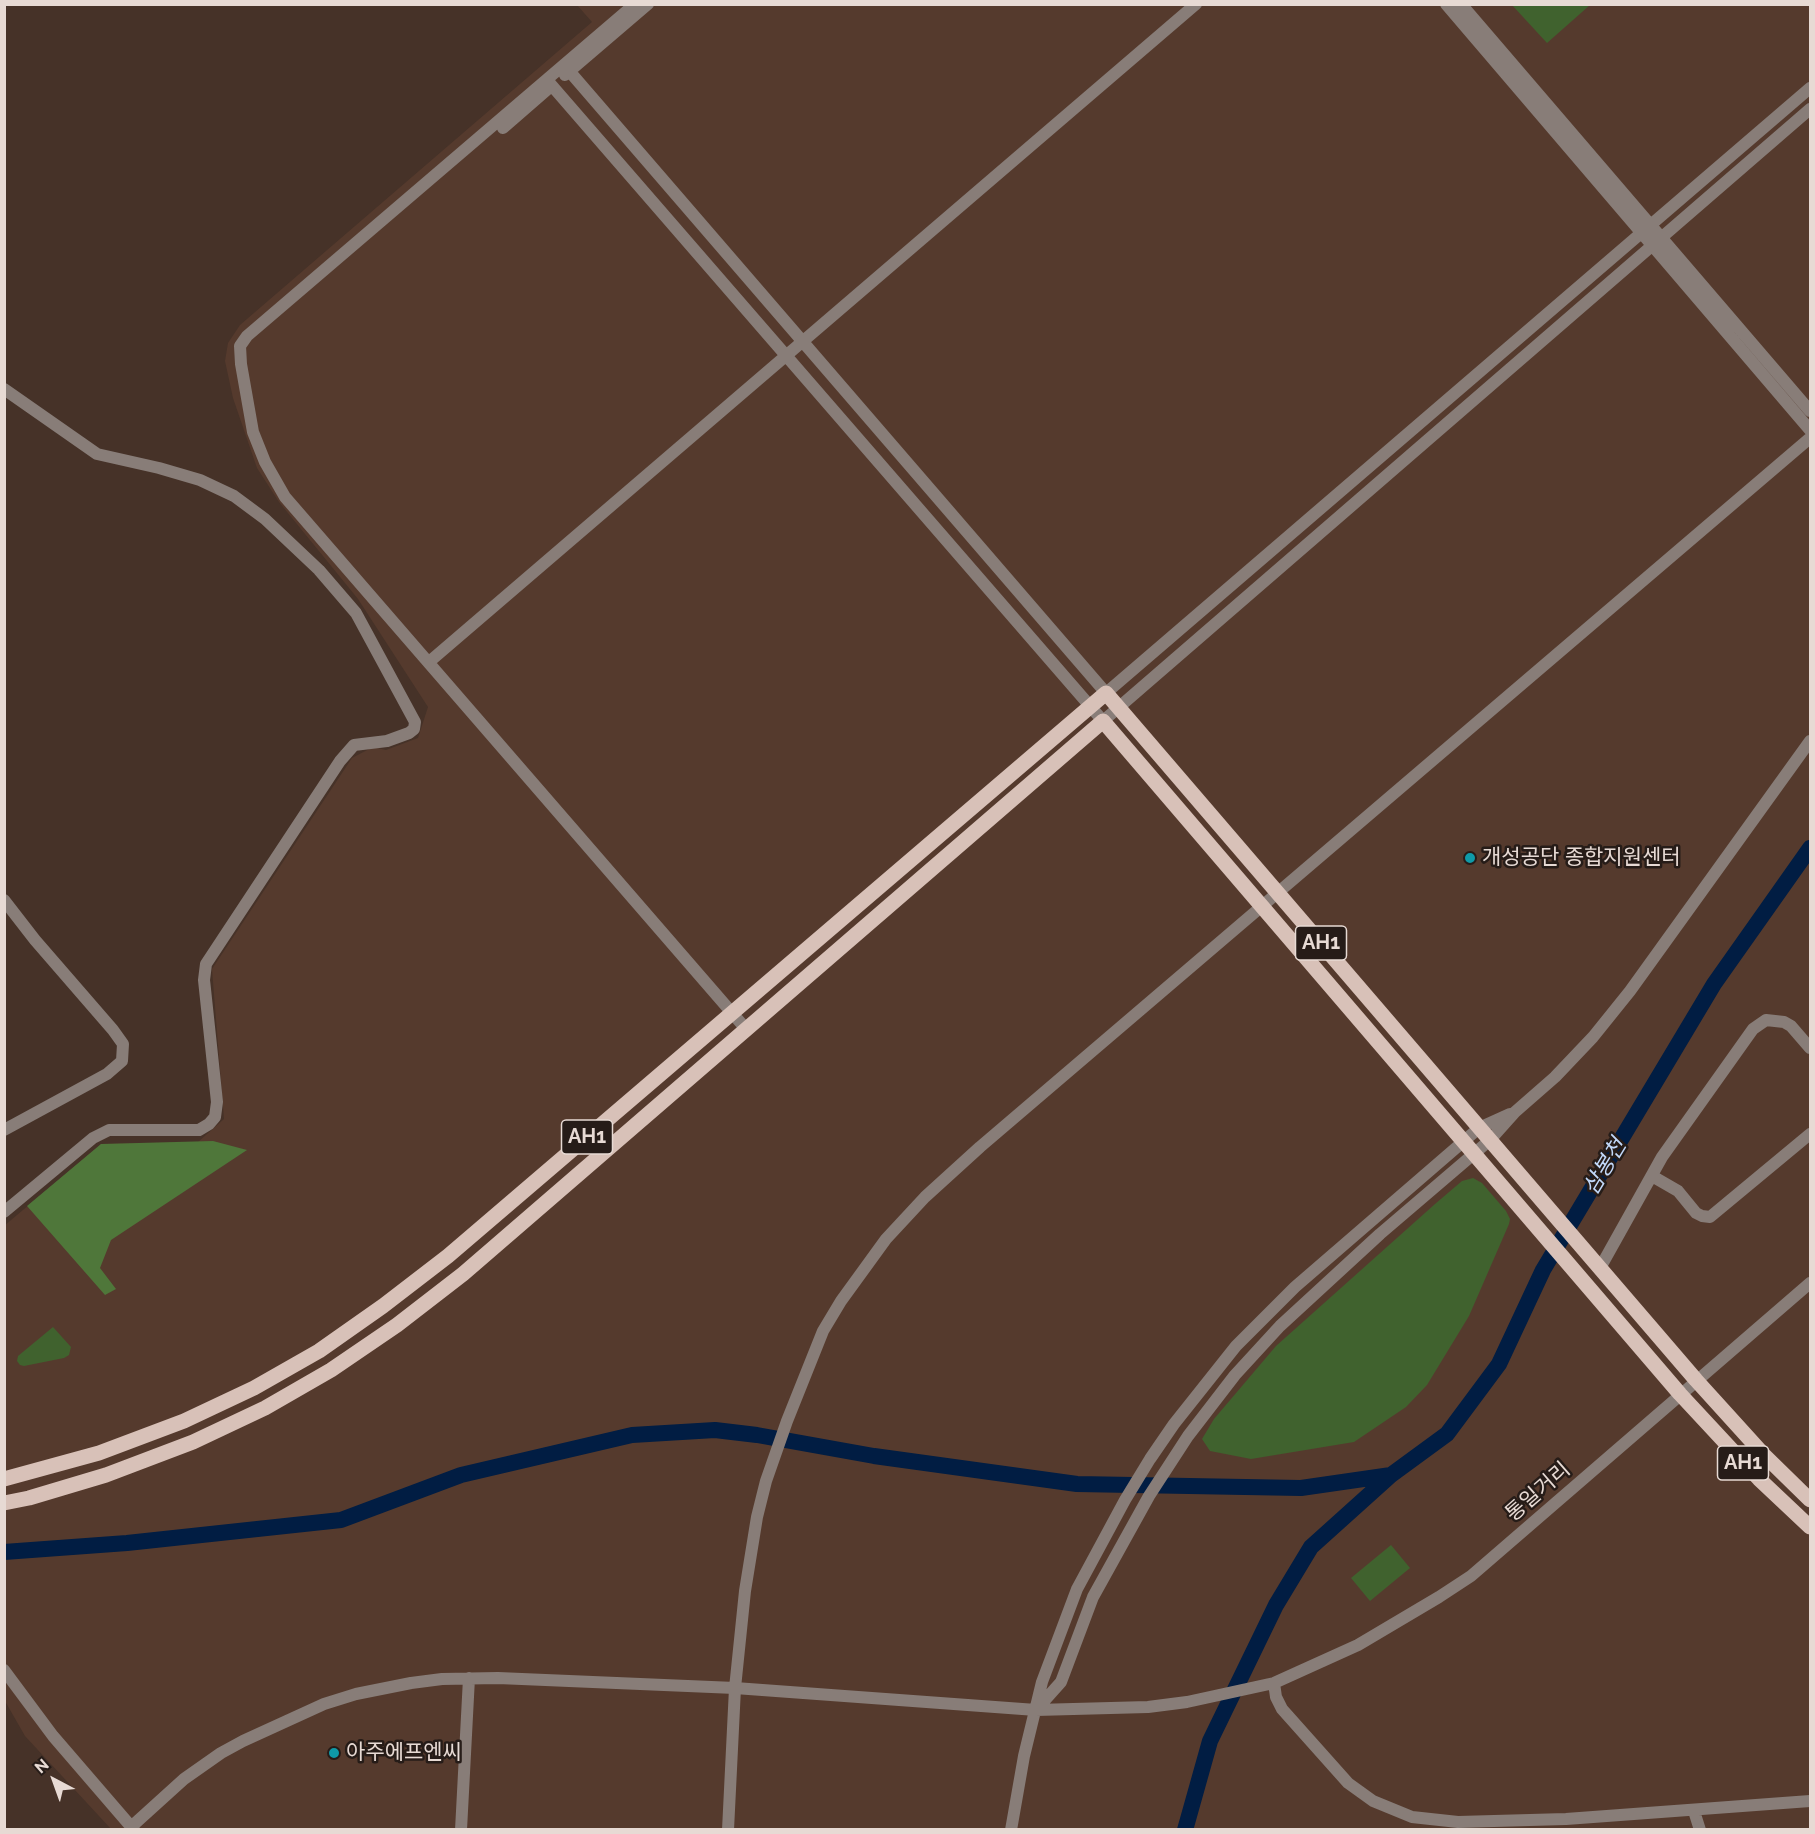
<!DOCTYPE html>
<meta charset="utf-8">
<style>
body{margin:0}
#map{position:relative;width:1815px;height:1834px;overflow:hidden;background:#463228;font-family:Raleway,sans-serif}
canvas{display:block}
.frame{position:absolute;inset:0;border:6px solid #e7dad4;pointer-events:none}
.north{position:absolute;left:24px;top:1750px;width:60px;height:60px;-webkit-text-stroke:4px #261c18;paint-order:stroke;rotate:319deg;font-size:16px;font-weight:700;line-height:24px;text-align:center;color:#e7dad4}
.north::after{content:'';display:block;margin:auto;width:21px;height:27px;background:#e7dad4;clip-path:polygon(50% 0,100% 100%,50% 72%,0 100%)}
</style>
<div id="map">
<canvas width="1815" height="1834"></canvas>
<div class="frame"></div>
<div class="north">N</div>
</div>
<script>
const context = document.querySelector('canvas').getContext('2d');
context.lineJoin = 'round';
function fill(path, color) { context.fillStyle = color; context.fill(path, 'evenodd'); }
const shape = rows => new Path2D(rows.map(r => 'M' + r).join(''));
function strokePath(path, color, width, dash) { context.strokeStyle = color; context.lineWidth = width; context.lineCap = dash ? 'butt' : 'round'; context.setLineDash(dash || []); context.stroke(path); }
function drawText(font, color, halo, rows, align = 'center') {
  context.font = font + ' Raleway,"Noto Sans KR",sans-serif'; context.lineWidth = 5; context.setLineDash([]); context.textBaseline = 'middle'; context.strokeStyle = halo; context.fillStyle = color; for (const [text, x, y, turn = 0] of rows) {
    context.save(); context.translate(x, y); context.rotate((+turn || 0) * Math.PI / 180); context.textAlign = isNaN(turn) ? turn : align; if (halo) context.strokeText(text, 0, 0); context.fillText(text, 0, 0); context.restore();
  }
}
const built = shape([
 [577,5,1810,5,1810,1829,111,1829,25,1736,5,1701,4,1226,101,1144,198,1142,224,1119,212,969,352,758,373,747,386,750,418,738,428,707,358,599,279,502,257,468,233,398,225,361,228,343,240,325,592,22]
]);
const green = shape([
 [1512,5,1590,5,1547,43],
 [1473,1178,1482,1183,1506,1211,1510,1219,1509,1224,1469,1316,1427,1385,1406,1407,1354,1442,1251,1459,1210,1451,1202,1439,1214,1419,1276,1346,1435,1204,1462,1181],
 [53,1327,71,1347,69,1355,64,1358,24,1366,20,1365,17,1361,18,1356],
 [1391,1545,1410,1568,1370,1601,1351,1578]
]);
const forest = shape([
 [213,1141,247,1150,111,1240,100,1268,116,1289,105,1295,27,1206,101,1144]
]);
const river = shape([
 [4,1552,127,1543,341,1520,461,1475,632,1435,715,1430,757,1435,874,1456,1077,1484,1301,1488,1391,1475],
 [1185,1830,1210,1741,1276,1605,1311,1547,1391,1475,1447,1434,1499,1364,1543,1270,1714,984,1810,848]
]);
const minor = shape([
 [635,4,247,336,240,346,241,364,253,432,265,462,285,497,746,1029],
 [1446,4,1810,430],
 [1461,4,1810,411],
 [564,65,1106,693,1810,88],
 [565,75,648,4],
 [547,80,1103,721,1810,109],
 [503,128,549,88],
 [4,389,97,454,159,468,200,480,234,496,265,519,319,570,356,613,415,722,414,729,409,733,387,741,354,745,340,761,206,964,204,980,217,1102,215,1117,209,1124,199,1130,109,1130,93,1138,4,1212],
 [429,662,1196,4],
 [4,900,35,940,113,1030,123,1044,122,1061,107,1074,4,1130],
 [1652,1176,1678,1191,1696,1213,1702,1216,1710,1217,1810,1134],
 [1600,1268,1662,1157,1753,1029,1766,1020,1784,1022,1791,1026,1810,1048],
 [4,1670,53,1736,134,1830],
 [1274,1683,1276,1697,1282,1709,1348,1783,1373,1801,1412,1817,1458,1822,1566,1819,1810,1801],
 [1036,1710,1061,1682,1093,1597,1149,1496,1188,1436,1235,1375,1280,1326,1380,1234,1490,1140,1515,1112,1555,1077,1593,1037,1630,991,1810,741],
 [1694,1811,1700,1830],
 [131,1827,184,1779,221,1753,243,1741,324,1704,356,1694,411,1683,442,1679,498,1678,735,1688,1036,1710,1148,1707,1187,1702,1274,1683,1358,1645,1439,1597,1471,1576,1810,1283],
 [461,1830,469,1678],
 [728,1830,735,1688,745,1591,757,1517,766,1481,787,1421,823,1331,841,1301,886,1239,925,1197,980,1147,1810,438],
 [1011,1830,1024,1756,1042,1682,1077,1589,1125,1500,1150,1459,1174,1424,1236,1346,1295,1287,1479,1128,1510,1114]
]);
const major = shape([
 [4,1479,99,1453,184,1421,254,1388,319,1351,383,1306,448,1256,1106,693,1696,1380,1764,1455,1810,1500],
 [4,1503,29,1498,106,1475,193,1442,265,1408,331,1370,397,1325,463,1274,1103,721,1680,1394,1759,1479,1810,1527]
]);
const markers = [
 [1470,858,6,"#0f9aa8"],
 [334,1753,6,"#0f9aa8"]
];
const shields = [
 [1321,943,51],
 [587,1137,51],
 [1743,1463,51]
];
const shieldNames = [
 ["AH1",1321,943],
 ["AH1",587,1137],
 ["AH1",1743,1463]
];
const poiNames = [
 ["개성공단 종합지원센터",1482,858],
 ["아주에프엔씨",346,1753]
];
const streetNames = [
 ["통일거리",1538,1492,-41]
];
const waterNames = [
 ["삼봉천",1605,1167,-59]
];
fill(built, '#553a2d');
fill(green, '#40622e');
fill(forest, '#4f773a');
strokePath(river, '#011d43', 16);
strokePath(minor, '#887d78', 12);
strokePath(major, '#d8c1b8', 15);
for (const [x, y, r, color] of markers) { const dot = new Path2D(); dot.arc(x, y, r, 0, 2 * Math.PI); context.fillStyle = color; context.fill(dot); strokePath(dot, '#261c18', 2); }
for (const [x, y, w] of shields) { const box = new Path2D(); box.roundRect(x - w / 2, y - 17, w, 34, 4.5); context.fillStyle = '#261c18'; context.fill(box); strokePath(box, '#e7dad4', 1.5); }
drawText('bold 20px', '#e7dad4', null, shieldNames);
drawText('21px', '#e7dad4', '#261c18', poiNames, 'left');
drawText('21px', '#e7dad4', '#261c18', streetNames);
drawText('italic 22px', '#c2d9fa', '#261c18', waterNames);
</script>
